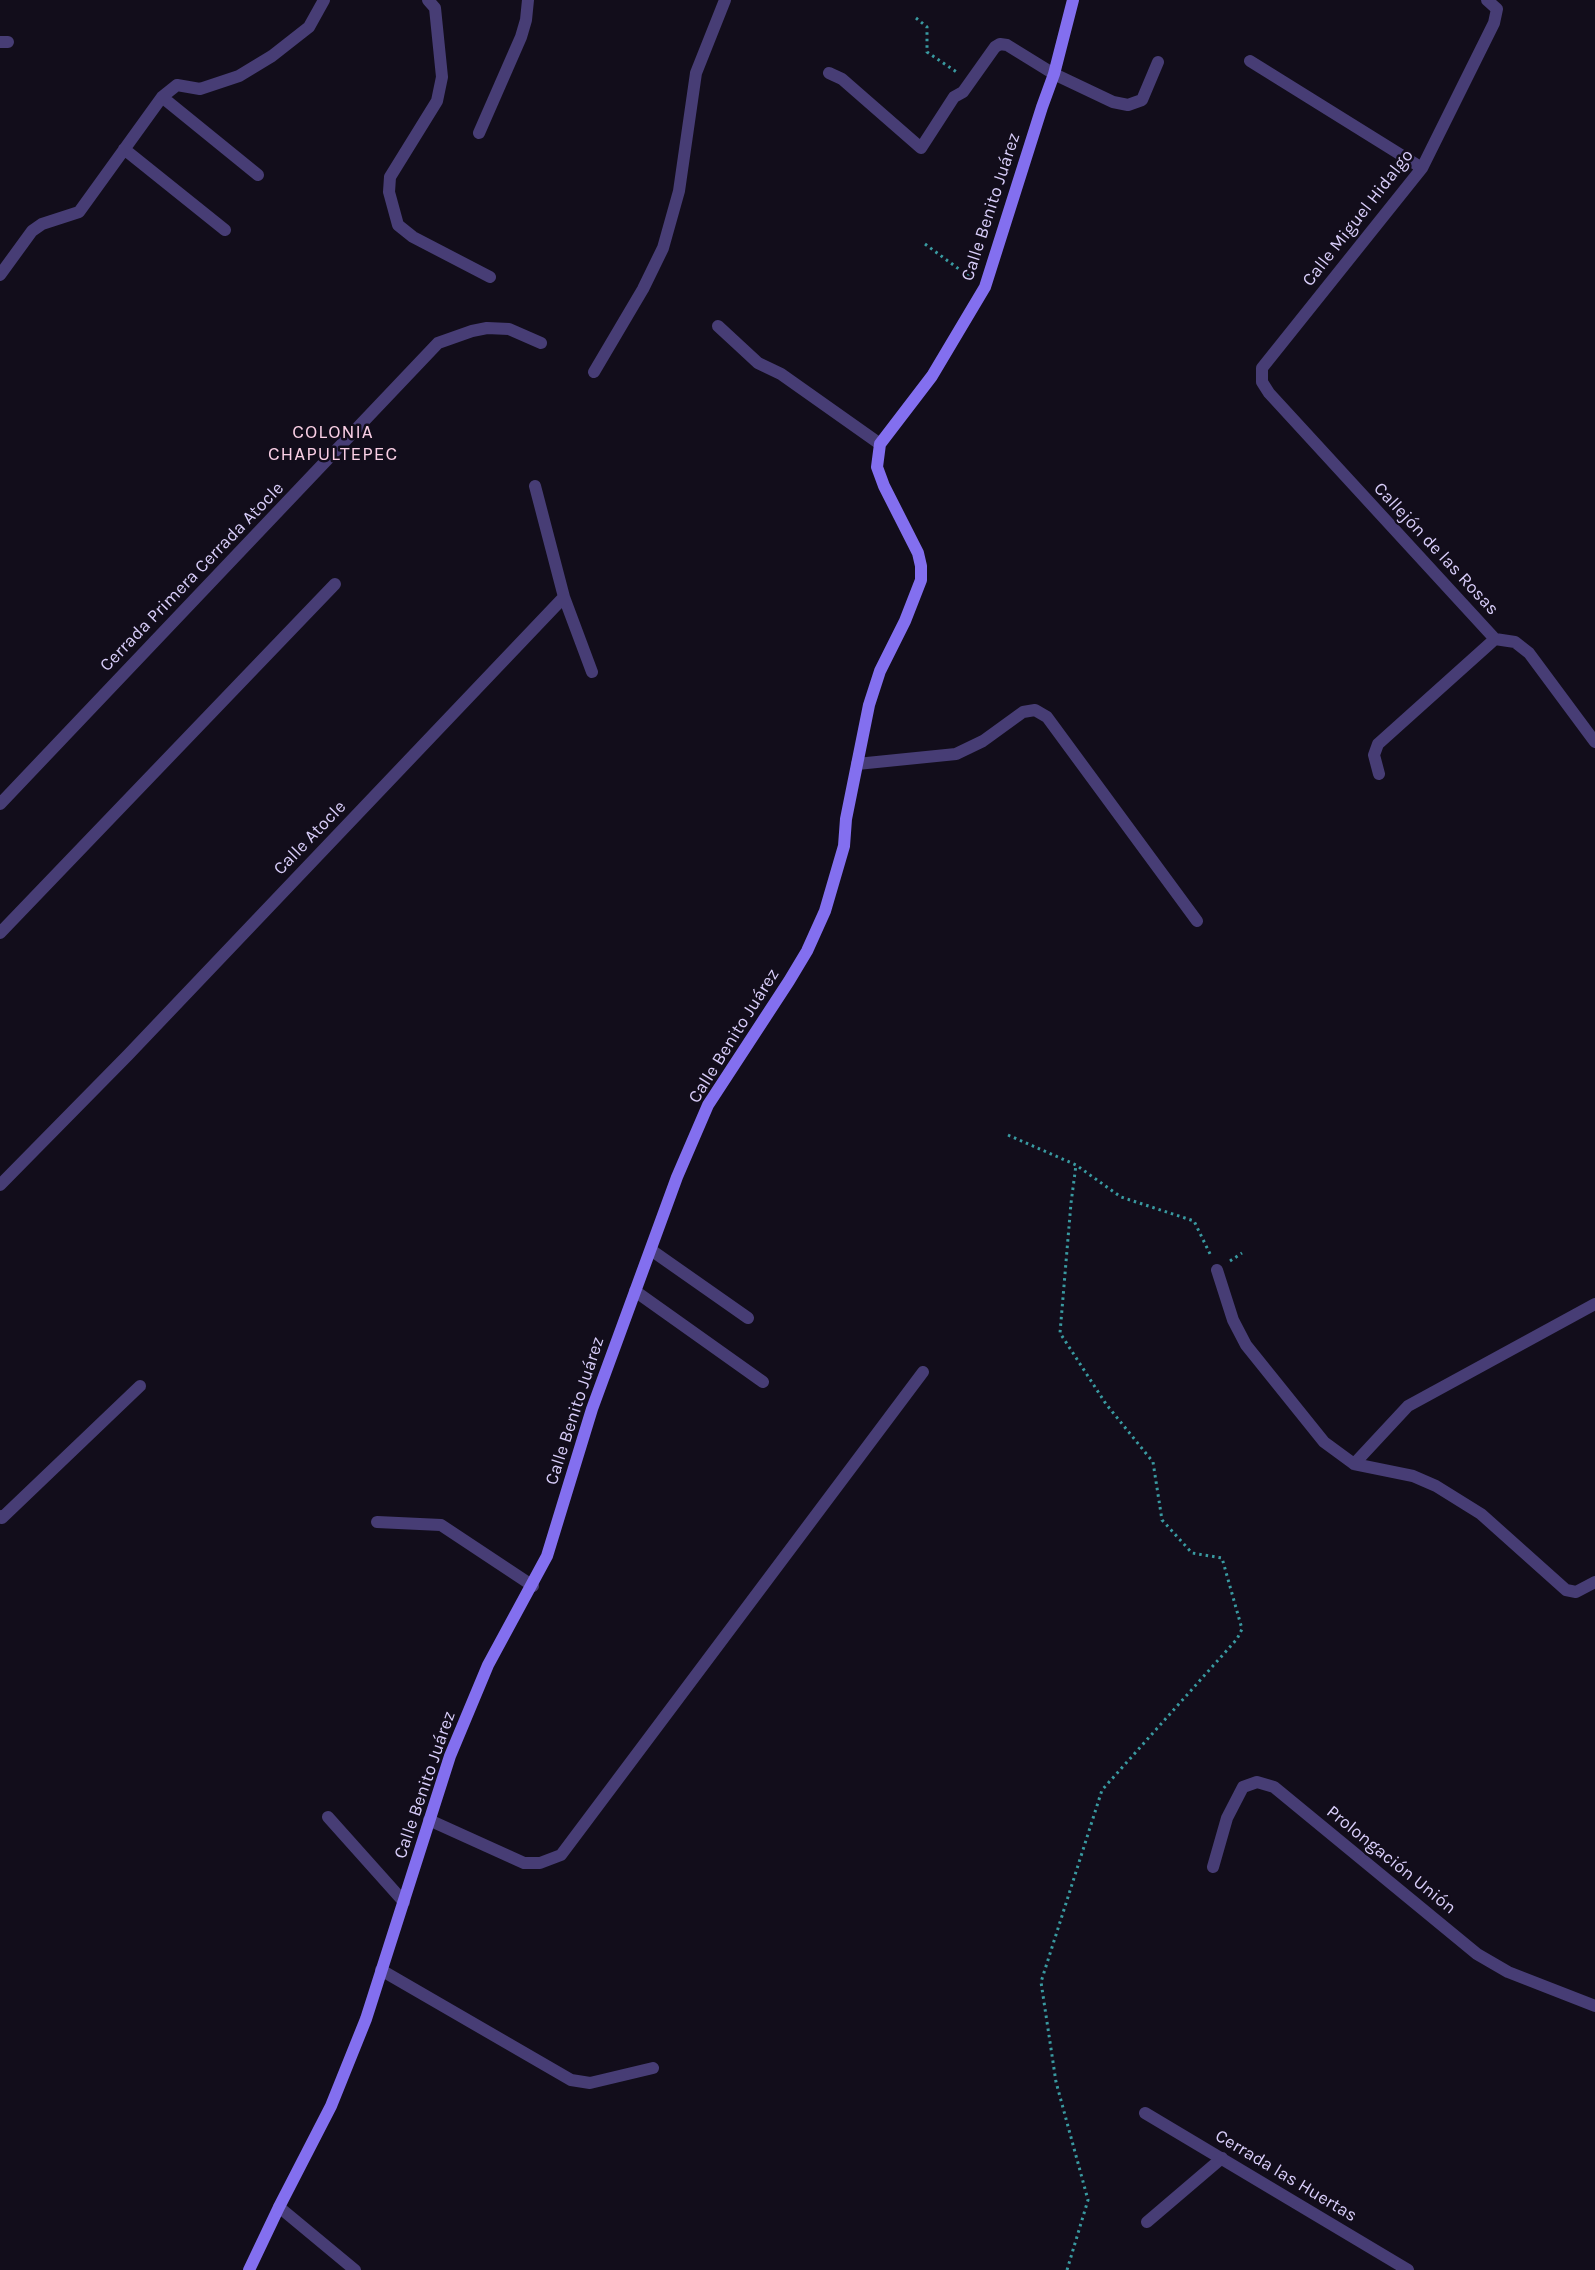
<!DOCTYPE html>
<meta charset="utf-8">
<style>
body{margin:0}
canvas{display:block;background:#120d1b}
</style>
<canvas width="1595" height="2270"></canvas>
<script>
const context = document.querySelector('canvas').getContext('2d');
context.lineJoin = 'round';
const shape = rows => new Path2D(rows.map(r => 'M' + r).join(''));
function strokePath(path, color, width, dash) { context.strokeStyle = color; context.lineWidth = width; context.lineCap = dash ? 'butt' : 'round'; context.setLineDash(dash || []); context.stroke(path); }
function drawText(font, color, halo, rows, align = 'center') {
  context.font = font + ' Karla,sans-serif'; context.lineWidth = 5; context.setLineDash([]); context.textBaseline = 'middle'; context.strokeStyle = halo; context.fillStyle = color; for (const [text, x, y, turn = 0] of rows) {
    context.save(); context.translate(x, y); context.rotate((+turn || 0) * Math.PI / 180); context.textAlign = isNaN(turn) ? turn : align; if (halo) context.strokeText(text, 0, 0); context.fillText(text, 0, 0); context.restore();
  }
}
const path = shape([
 [916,18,927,27,927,52,958,73],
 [925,244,971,278],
 [1008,1135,1076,1165,1121,1197,1194,1221,1211,1256],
 [1230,1261,1242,1253],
 [1067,2270,1088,2200,1056,2082,1041,1982,1102,1790,1237,1639,1242,1629,1222,1558,1192,1553,1162,1520,1153,1462,1106,1404,1060,1333,1071,1203,1076,1165]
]);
const street = shape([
 [428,0,435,8,442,77,437,101,390,177,389,192,398,225,413,237,490,277],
 [1487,0,1497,9,1494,23,1422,168,1262,368,1262,382,1269,393,1495,639,1515,642,1529,653,1595,742],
 [0,42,8,42],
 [1250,61,1422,168],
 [829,73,842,79,921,148,954,97,963,92,995,47,1000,44,1007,45,1054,74,1113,102,1128,105,1142,100,1158,62],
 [162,97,258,175],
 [479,133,521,37,526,20,528,0],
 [124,149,225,230],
 [0,275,32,231,42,224,79,212,162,97,177,85,200,89,239,76,272,56,309,27,324,0],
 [718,326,758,363,781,374,880,444],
 [594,372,643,289,663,248,679,191,696,73,725,0],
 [564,597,592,672],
 [857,764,956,754,983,741,1023,712,1035,710,1047,717,1197,921],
 [1379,774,1374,755,1378,744,1495,639],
 [0,804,438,343,472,331,487,328,509,329,541,343],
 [0,933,335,584],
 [0,1185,128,1055,564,597,535,486],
 [651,1250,748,1318],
 [1217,1270,1233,1320,1246,1345,1324,1442,1354,1464,1413,1476,1436,1486,1481,1514,1566,1590,1576,1592,1595,1582],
 [635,1291,763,1382],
 [1354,1464,1408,1406,1595,1304],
 [0,1516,2,1518,140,1386],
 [377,1522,441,1525,533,1586],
 [328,1817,404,1902],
 [429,1820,524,1863,540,1863,561,1855,923,1372],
 [1213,1867,1227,1818,1243,1787,1257,1782,1274,1787,1477,1954,1508,1972,1595,2006],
 [381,1970,571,2080,590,2083,653,2068],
 [1145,2113,1408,2270],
 [279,2207,355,2270],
 [1147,2222,1222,2158]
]);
const secondary = shape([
 [249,2270,279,2207,331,2106,366,2019,450,1756,488,1665,547,1556,592,1409,677,1177,708,1105,789,981,807,951,825,911,844,846,846,819,869,705,880,671,905,621,921,580,921,566,918,553,884,486,877,467,880,444,932,376,985,287,1042,107,1054,74,1073,0]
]);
const streetNames = [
 ["Calle Benito Juárez",991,207,-72],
 ["Calle Miguel Hidalgo",1358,218,-52],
 ["Callejón de las Rosas",1436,549,47],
 ["Cerrada Primera Cerrada Atocle",192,577,-46],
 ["Calle Atocle",310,838,-46],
 ["Calle Benito Juárez",734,1036,-58],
 ["Calle Benito Juárez",575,1411,-72],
 ["Calle Benito Juárez",425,1785,-71],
 ["Prolongación Unión",1391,1860,39],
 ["Cerrada las Huertas",1286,2176,31]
];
const neighbourhoodNames = [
 ["COLONIA",333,433],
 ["CHAPULTEPEC",333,455]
];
strokePath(path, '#399aa1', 3, [2.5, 4]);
strokePath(street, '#473d75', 12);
strokePath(secondary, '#836fef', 12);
drawText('18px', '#d8cdf9', '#120d1b', streetNames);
context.letterSpacing = '1px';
drawText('19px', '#facfe5', '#120d1b', neighbourhoodNames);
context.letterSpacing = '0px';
</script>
